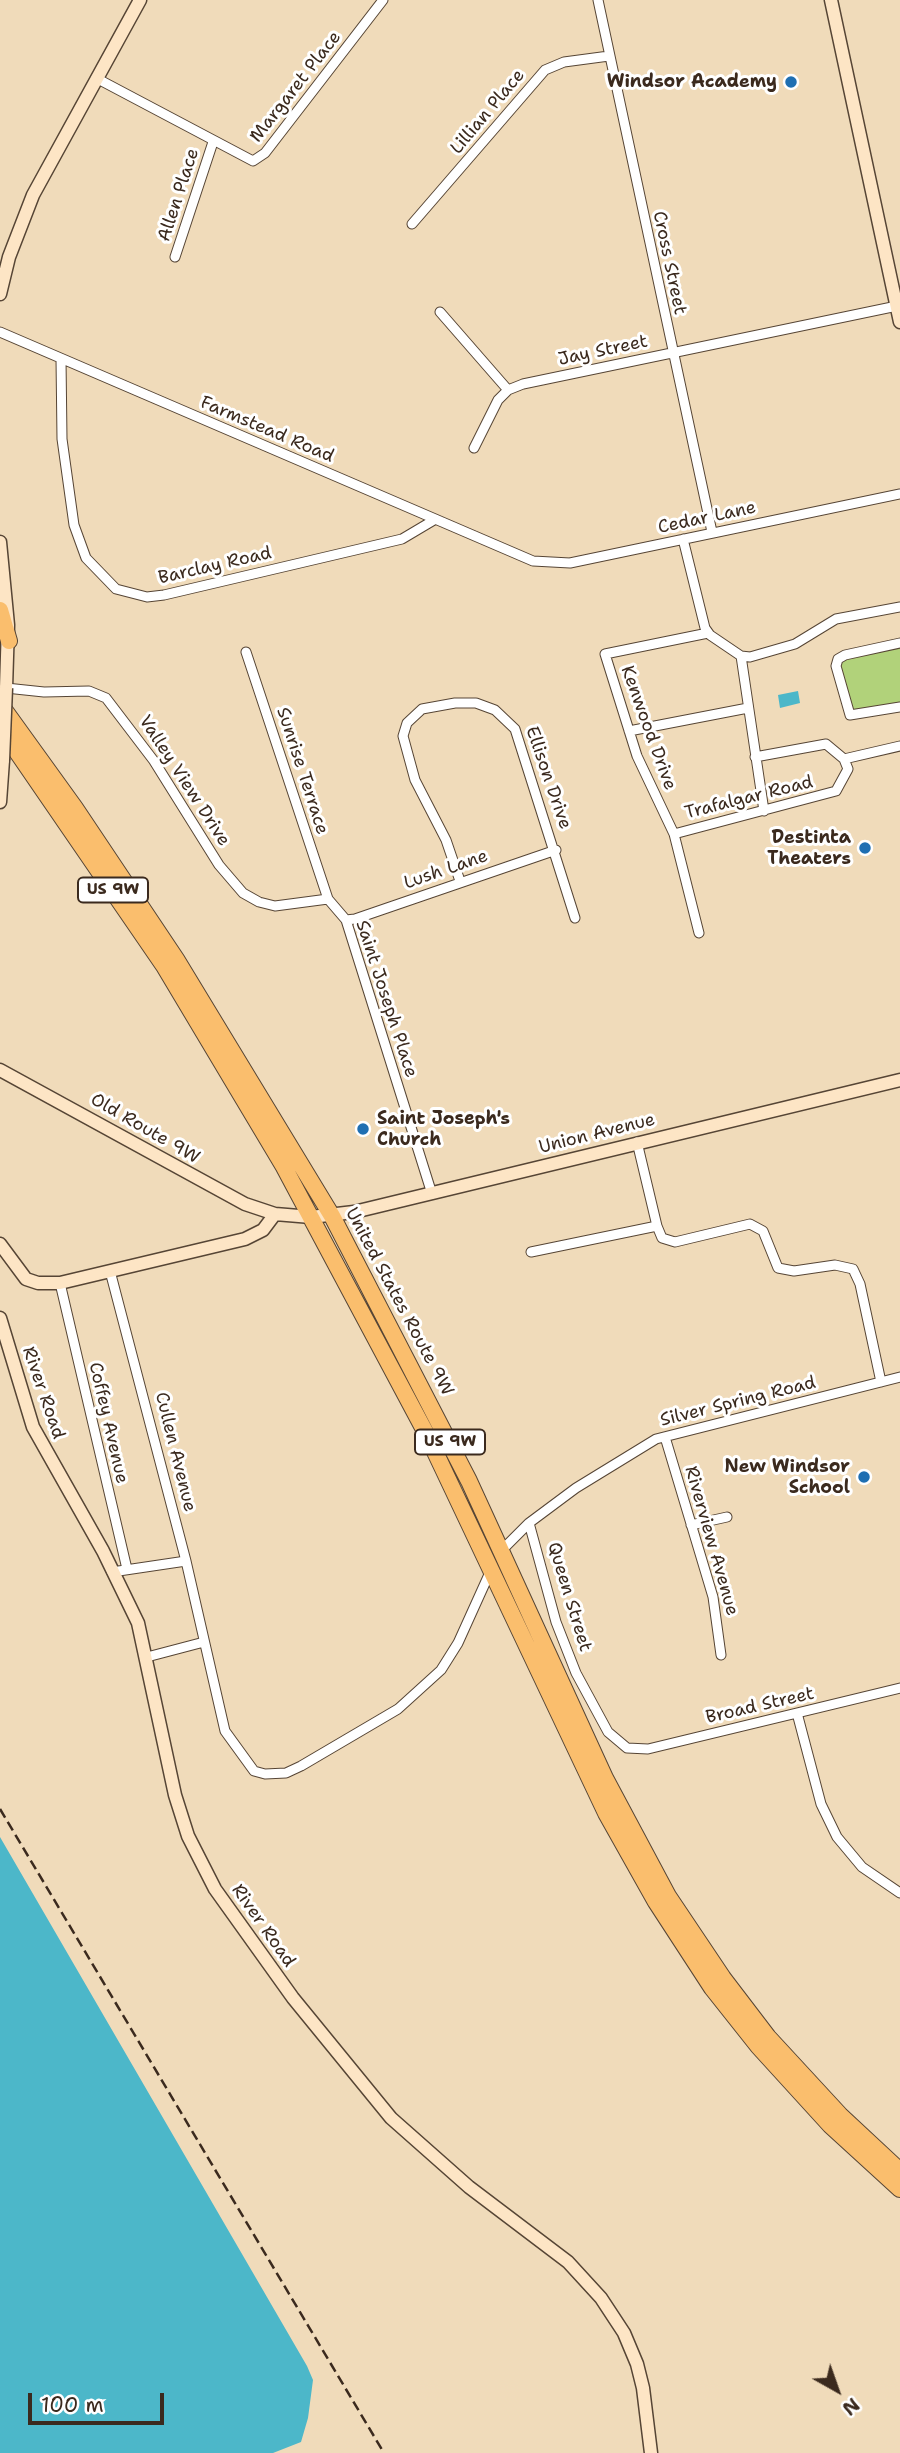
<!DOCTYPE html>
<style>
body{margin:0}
#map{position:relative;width:900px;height:2453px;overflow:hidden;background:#f0dbba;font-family:"Shantell Sans",sans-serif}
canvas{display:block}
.north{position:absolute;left:802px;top:2355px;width:70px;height:70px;-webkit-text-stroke:5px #fff;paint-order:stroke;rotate:140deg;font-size:19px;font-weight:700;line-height:28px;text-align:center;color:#3b2a1e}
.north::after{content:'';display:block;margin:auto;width:24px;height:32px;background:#3b2a1e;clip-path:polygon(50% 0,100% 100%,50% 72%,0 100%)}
.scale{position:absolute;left:28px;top:2393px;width:136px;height:32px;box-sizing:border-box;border:4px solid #3b2a1e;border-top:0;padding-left:9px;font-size:21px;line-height:24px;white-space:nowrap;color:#3b2a1e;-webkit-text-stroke:5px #fff;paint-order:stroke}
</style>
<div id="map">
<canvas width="900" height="2453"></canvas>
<div class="north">N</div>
<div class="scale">100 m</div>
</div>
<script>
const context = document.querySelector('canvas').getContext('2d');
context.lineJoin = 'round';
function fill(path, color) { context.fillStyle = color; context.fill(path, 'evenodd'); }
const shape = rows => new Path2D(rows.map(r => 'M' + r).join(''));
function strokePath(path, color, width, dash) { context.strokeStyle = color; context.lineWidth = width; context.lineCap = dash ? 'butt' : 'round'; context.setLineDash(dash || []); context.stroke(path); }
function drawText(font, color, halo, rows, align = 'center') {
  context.font = font + ' "Shantell Sans",sans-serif'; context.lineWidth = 6; context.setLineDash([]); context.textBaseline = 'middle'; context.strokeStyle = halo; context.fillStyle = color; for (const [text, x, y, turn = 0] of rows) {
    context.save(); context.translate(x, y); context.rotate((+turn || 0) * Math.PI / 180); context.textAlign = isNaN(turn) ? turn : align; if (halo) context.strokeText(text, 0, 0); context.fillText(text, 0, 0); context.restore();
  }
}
const green = shape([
 [900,643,900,707,853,716,838,659]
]);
const water = shape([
 [798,691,800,703,780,708,778,695],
 [0,1837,307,2366,313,2380,308,2418,301,2442,273,2453,0,2453]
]);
const street = shape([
 [598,0,712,532],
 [96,78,253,161,265,153,383,0],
 [412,224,545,70,564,62,609,56],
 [175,257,213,142],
 [440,312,508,390],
 [0,332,533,561,570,563,900,494],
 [61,359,62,439,74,525,86,558,116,589,147,597,164,595,402,539,434,520],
 [474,448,498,400,508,390,523,384,897,306],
 [683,539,705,628,710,635,741,656,750,657,795,644,836,619,900,607],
 [900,643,845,655,838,659,836,666,850,715,900,707],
 [246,652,328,899,346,920,432,1194],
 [741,656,764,811],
 [6,688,44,692,89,691,106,698,154,761,219,865,243,893,259,902,275,906,328,899],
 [629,731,748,708],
 [844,759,900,746],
 [674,834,836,791,848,769,844,759,826,744,755,757],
 [460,881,446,840,415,780,403,736,407,723,422,709,455,703,476,703,495,710,515,729,575,918],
 [346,920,355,919,556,850],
 [699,933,674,834,637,756,605,654,708,633],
 [637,1142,657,1226,662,1238,675,1242,750,1224,763,1231,778,1268,794,1271,835,1265,853,1269,860,1284,881,1382],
 [531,1252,657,1226],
 [110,1271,186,1561,225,1731,254,1771,265,1774,286,1773,301,1766,398,1709,441,1670,458,1643,491,1570],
 [60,1283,127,1569],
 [665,1437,713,1597,721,1655],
 [529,1523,556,1622,576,1673,608,1732,627,1748,648,1749,900,1688],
 [691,1525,727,1517],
 [501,1551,529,1523,576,1488,656,1439,900,1377],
 [112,1572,186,1561],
 [147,1657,204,1642],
 [797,1713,821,1804,837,1837,862,1867,900,1893]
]);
const secondary = shape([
 [831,0,900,322],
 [0,294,9,257,33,195,140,0],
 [0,542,8,625,6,688],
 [0,802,3,760],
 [0,1070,245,1204,275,1214,311,1217,354,1212,900,1080],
 [0,1244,26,1279,38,1283,60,1283,245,1239,263,1230,275,1214],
 [0,1318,33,1427,103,1551,138,1623,175,1795,188,1836,215,1889,293,1998,391,2118,469,2187,568,2262,601,2298,624,2333,637,2364,643,2388,651,2453]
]);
const highway = shape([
 [0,610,9,641],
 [0,704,75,808,176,959,332,1216,469,1481,605,1778,668,1896,723,1978,768,2037,840,2115,900,2171],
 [0,727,164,966,284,1167,428,1437,606,1813,656,1902,712,1988,758,2046,830,2125,900,2189]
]);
const rail = shape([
 [0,1809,384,2453]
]);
const secondaryBridge = shape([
 [3,760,6,688]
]);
const markers = [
 [791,82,7,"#1f6fb2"],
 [865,848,7,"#1f6fb2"],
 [363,1129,7,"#1f6fb2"],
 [864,1477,7,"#1f6fb2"]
];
const shields = [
 [113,890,70],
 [450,1442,70]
];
const shieldNames = [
 ["US 9W",113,890],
 ["US 9W",450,1442]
];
const poiNames = [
 ["Windsor Academy",777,82],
 ["Destinta",851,838],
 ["Theaters",851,859],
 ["Saint Joseph's",377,1119,"left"],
 ["Church",377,1140,"left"],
 ["New Windsor",850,1467],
 ["School",850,1488]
];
const streetNames = [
 ["Margaret Place",296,87,-52],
 ["Lillian Place",488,112,-50],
 ["Allen Place",179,195,-72],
 ["Cross Street",669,263,78],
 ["Jay Street",603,351,-12],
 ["Farmstead Road",267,430,23],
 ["Cedar Lane",707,518,-12],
 ["Barclay Road",215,566,-13],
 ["Kenwood Drive",648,728,70],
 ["Sunrise Terrace",302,771,72],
 ["Ellison Drive",548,778,71],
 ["Valley View Drive",184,781,57],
 ["Trafalgar Road",749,798,-14],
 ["Lush Lane",446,870,-19],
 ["Saint Joseph Place",386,999,72],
 ["Old Route 9W",145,1129,30],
 ["Union Avenue",597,1134,-14],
 ["United States Route 9W",399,1302,62],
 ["River Road",43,1393,71],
 ["Silver Spring Road",738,1402,-14],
 ["Coffey Avenue",108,1423,77],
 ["Cullen Avenue",175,1452,76],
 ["Riverview Avenue",711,1541,74],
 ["Queen Street",569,1597,73],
 ["Broad Street",760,1706,-13],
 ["River Road",263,1926,55]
];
fill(green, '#b1d27a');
fill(water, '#4cb7c9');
strokePath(street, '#564535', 11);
strokePath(secondary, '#564535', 15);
strokePath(highway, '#564535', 18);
strokePath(street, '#fff', 9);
strokePath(secondary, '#fde5c5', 12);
strokePath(highway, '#fabe6d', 16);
strokePath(rail, '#3b2a1e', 2.5, [10, 5]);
strokePath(secondaryBridge, '#564535', 15, []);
strokePath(secondaryBridge, '#fde5c5', 12);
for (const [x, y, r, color] of markers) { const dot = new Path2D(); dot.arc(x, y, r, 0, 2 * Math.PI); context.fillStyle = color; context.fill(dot); strokePath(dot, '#fff', 2.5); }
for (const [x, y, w] of shields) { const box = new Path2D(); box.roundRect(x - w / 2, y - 12.5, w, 25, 5); context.fillStyle = '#fff'; context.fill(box); strokePath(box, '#3b2a1e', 2); }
drawText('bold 16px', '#3b2a1e', null, shieldNames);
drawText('bold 18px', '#3b2a1e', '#fff', poiNames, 'right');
drawText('18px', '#3b2a1e', '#fff', streetNames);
</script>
